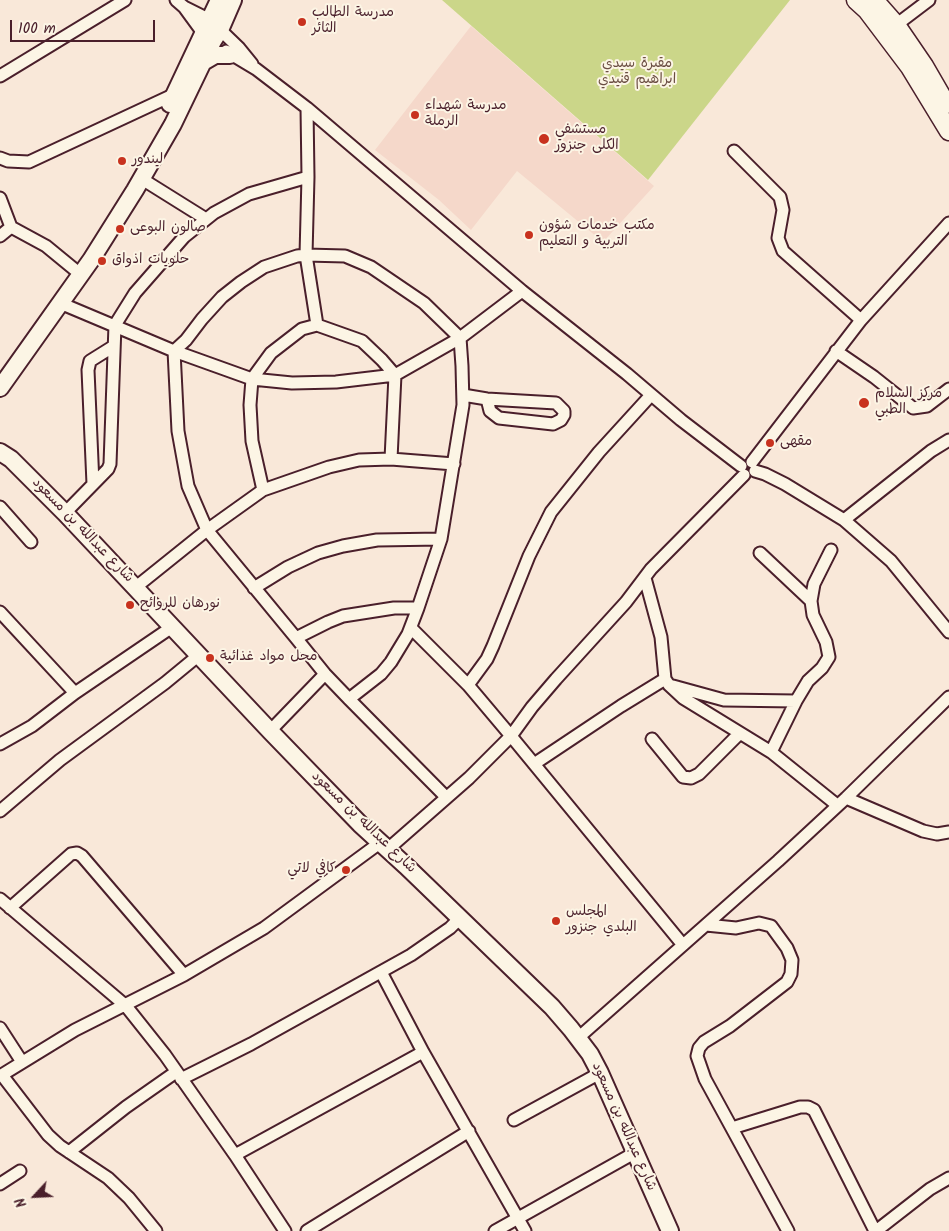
<!DOCTYPE html>
<meta charset="utf-8">
<style>
body{margin:0}
#map{position:relative;width:949px;height:1231px;overflow:hidden;background:#f9e8d9;font-family:Kalam,sans-serif}
canvas{display:block}
.north{position:absolute;left:10px;top:1171px;width:50px;height:50px;-webkit-text-stroke:4px #fcf5e5;paint-order:stroke;rotate:245deg;font-size:14px;font-weight:700;line-height:20px;text-align:center;color:#4a1f2b}
.north::after{content:'';display:block;margin:auto;width:18px;height:22px;background:#4a1f2b;clip-path:polygon(50% 0,100% 100%,50% 72%,0 100%)}
.scale{position:absolute;left:10px;top:20px;width:145px;height:22px;box-sizing:border-box;border:2px solid #4a1f2b;border-top:0;padding-left:6px;font-size:15px;line-height:18px;white-space:nowrap;color:#4a1f2b;-webkit-text-stroke:4px #fcf5e5;paint-order:stroke}
</style>
<div id="map">
<canvas width="949" height="1231"></canvas>
<div class="north">N</div>
<div class="scale">100 m</div>
</div>
<script>
const context = document.querySelector('canvas').getContext('2d');
context.lineJoin = 'round';
function fill(path, color) { context.fillStyle = color; context.fill(path, 'evenodd'); }
const shape = rows => new Path2D(rows.map(r => 'M' + r).join(''));
function strokePath(path, color, width, dash) { context.strokeStyle = color; context.lineWidth = width; context.lineCap = dash ? 'butt' : 'round'; context.setLineDash(dash || []); context.stroke(path); }
function drawText(font, color, halo, rows, align = 'center') {
  context.font = font + ' Kalam,"Playpen Sans Arabic",sans-serif'; context.lineWidth = 4; context.setLineDash([]); context.textBaseline = 'middle'; context.strokeStyle = halo; context.fillStyle = color; for (const [text, x, y, turn = 0] of rows) {
    context.save(); context.translate(x, y); context.rotate((+turn || 0) * Math.PI / 180); context.textAlign = isNaN(turn) ? turn : align; if (halo) context.strokeText(text, 0, 0); context.fillText(text, 0, 0); context.restore();
  }
}
const built = shape([
 [471,26,654,186,603,242,517,171,471,230,439,200,375,150]
]);
const green = shape([
 [442,0,790,0,648,180]
]);
const street = shape([
 [176,0,184,7,210,20,239,48,252,64],
 [184,7,203,33,207,37],
 [896,25,929,0],
 [226,51,256,69,307,108,522,291,627,374,681,420,741,466],
 [0,76,125,0],
 [307,108,308,177,306,255,317,325],
 [734,151,780,197,783,210,778,238,783,251,861,320],
 [0,158,8,161,29,162,175,94],
 [142,179,206,219],
 [0,198,11,227,46,246,74,269],
 [0,236,11,227],
 [60,303,174,351,252,379,292,383,336,382,395,375,460,338,522,291],
 [836,351,874,377,913,408,927,406,949,389],
 [463,395,487,399,556,403,564,411,564,415,561,420,553,424,499,418,490,411,487,399],
 [391,459,395,375,382,360,362,341,317,325,302,329,271,353,252,379,250,405,252,441,263,490,329,467,359,460,391,459,454,464],
 [752,462,861,320,949,223],
 [755,471,765,474,785,484,844,520,891,561,949,632],
 [93,484,88,370,90,361,114,346],
 [0,507,31,542],
 [65,513,108,469,110,464,115,325,135,293,184,237,214,213,249,194,308,177],
 [844,520,931,451,949,440],
 [760,553,811,601],
 [645,578,661,637,665,679,669,685,683,698,771,752,837,805],
 [136,587,207,530,263,490],
 [254,588,288,567,318,553,343,546,377,540,441,539],
 [0,612,75,693],
 [411,628,468,685,511,736,683,945],
 [296,638,328,622,343,616,394,608,418,608],
 [468,685,487,659,493,646,529,556,551,512,599,452,651,395],
 [673,686,724,700,796,701],
 [349,699,381,674,391,662,408,634,418,608,441,539,463,405,462,366,460,338,424,303,371,267,345,256,306,255,297,256,264,267,241,282,222,297,202,319,186,340,174,351,178,431,188,486,207,530,296,638,325,674,349,699,446,797],
 [270,731,325,674],
 [652,739,683,777,691,778,699,774,740,733],
 [0,744,32,726,75,693,172,627],
 [771,752,796,701,808,681,822,668,829,657,826,642,813,615,811,601,814,584,831,550],
 [534,764,621,706,665,679],
 [846,798,923,831,937,834,949,832],
 [0,811,60,760,165,683,199,655],
 [388,849,469,778,511,736,532,707,556,679,626,602,651,569,744,475],
 [0,899,126,1006,165,1055,235,1155,285,1231],
 [10,908,71,854,77,853,82,856,184,975],
 [706,925,736,928,759,923,771,926,787,948,792,960,791,974,787,982,730,1026,704,1042,699,1048,697,1056,705,1079,788,1231],
 [381,972,423,1052,525,1231],
 [0,1028,22,1062],
 [578,1038,778,861,846,798,949,697],
 [2,1075,48,1135,60,1146,108,1178,129,1198,156,1231],
 [0,1076,75,1030,184,975,264,928,381,842],
 [181,1079,251,1044,411,955,450,928,460,918],
 [514,1120,600,1073],
 [732,1128,800,1107,808,1107,814,1110,875,1231],
 [69,1152,126,1107,176,1072],
 [235,1155,423,1052],
 [0,1184,20,1171],
 [307,1231,469,1131],
 [495,1231,636,1152],
 [876,1231,930,1189,949,1178]
]);
const secondary = shape([
 [203,62,215,55,230,55],
 [170,104,219,0],
 [0,388,91,260,135,190,173,124,213,41,220,30,233,0],
 [0,452,11,459,65,513,270,731,360,824,406,866,552,1007,571,1029,590,1054,600,1073,670,1231]
]);
const primary = shape([
 [856,0,867,10,910,67,949,131],
 [874,0,896,25,924,66,946,104]
]);
const markers = [
 [302,22,5,"#c8321e"],
 [415,115,5,"#c8321e"],
 [544,139,6,"#c8321e"],
 [122,161,5,"#c8321e"],
 [120,229,5,"#c8321e"],
 [529,235,5,"#c8321e"],
 [102,261,5,"#c8321e"],
 [864,403,6,"#c8321e"],
 [770,443,5,"#c8321e"],
 [130,605,5,"#c8321e"],
 [210,658,5,"#c8321e"],
 [346,870,5,"#c8321e"],
 [556,921,5,"#c8321e"]
];
const poiNames = [
 ["مدرسة الطالب",312,14],
 ["الثائر",312,30],
 ["مدرسة شهداء",425,107],
 ["الرملة",425,123],
 ["مستشفي",555,131],
 ["الكلى جنزور",555,147],
 ["ليندور",132,161],
 ["مكتب خدمات شؤون",539,227],
 ["التربية و التعليم",539,243],
 ["صالون البوعى",130,229],
 ["حلويات اذواق",112,261],
 ["مركز السلام",875,395],
 ["الطبي",875,411],
 ["مقهى",780,443],
 ["نورهان للروائح",140,605],
 ["محل مواد غذائية",220,658],
 ["كافي لاتي",336,870,"right"],
 ["المجلس",566,913],
 ["البلدي جنزور",566,929]
];
const parkNames = [
 ["مقبرة سيدي",637,65],
 ["ابراهيم قنيدي",637,81]
];
const streetNames = [
 ["شارع عبدالله بن مسعود",82,531,46],
 ["شارع عبدالله بن مسعود",363,823,44],
 ["شارع عبدالله بن مسعود",623,1127,66]
];
fill(built, '#f5d8ca');
fill(green, '#cbd689');
strokePath(street, '#4a1f2b', 15);
strokePath(secondary, '#4a1f2b', 20);
strokePath(primary, '#4a1f2b', 21);
strokePath(street, '#fcf5e5', 11);
strokePath(secondary, '#fcf5e5', 16);
strokePath(primary, '#fcf5e5', 18);
for (const [x, y, r, color] of markers) { const dot = new Path2D(); dot.arc(x, y, r, 0, 2 * Math.PI); context.fillStyle = color; context.fill(dot); strokePath(dot, '#fcf5e5', 2); }
drawText('14px', '#4a1f2b', '#fcf5e5', poiNames, 'left');
drawText('14px', '#6a4d42', '#fcf5e5', parkNames);
drawText('14px', '#4a1f2b', '#fcf5e5', streetNames);
</script>
